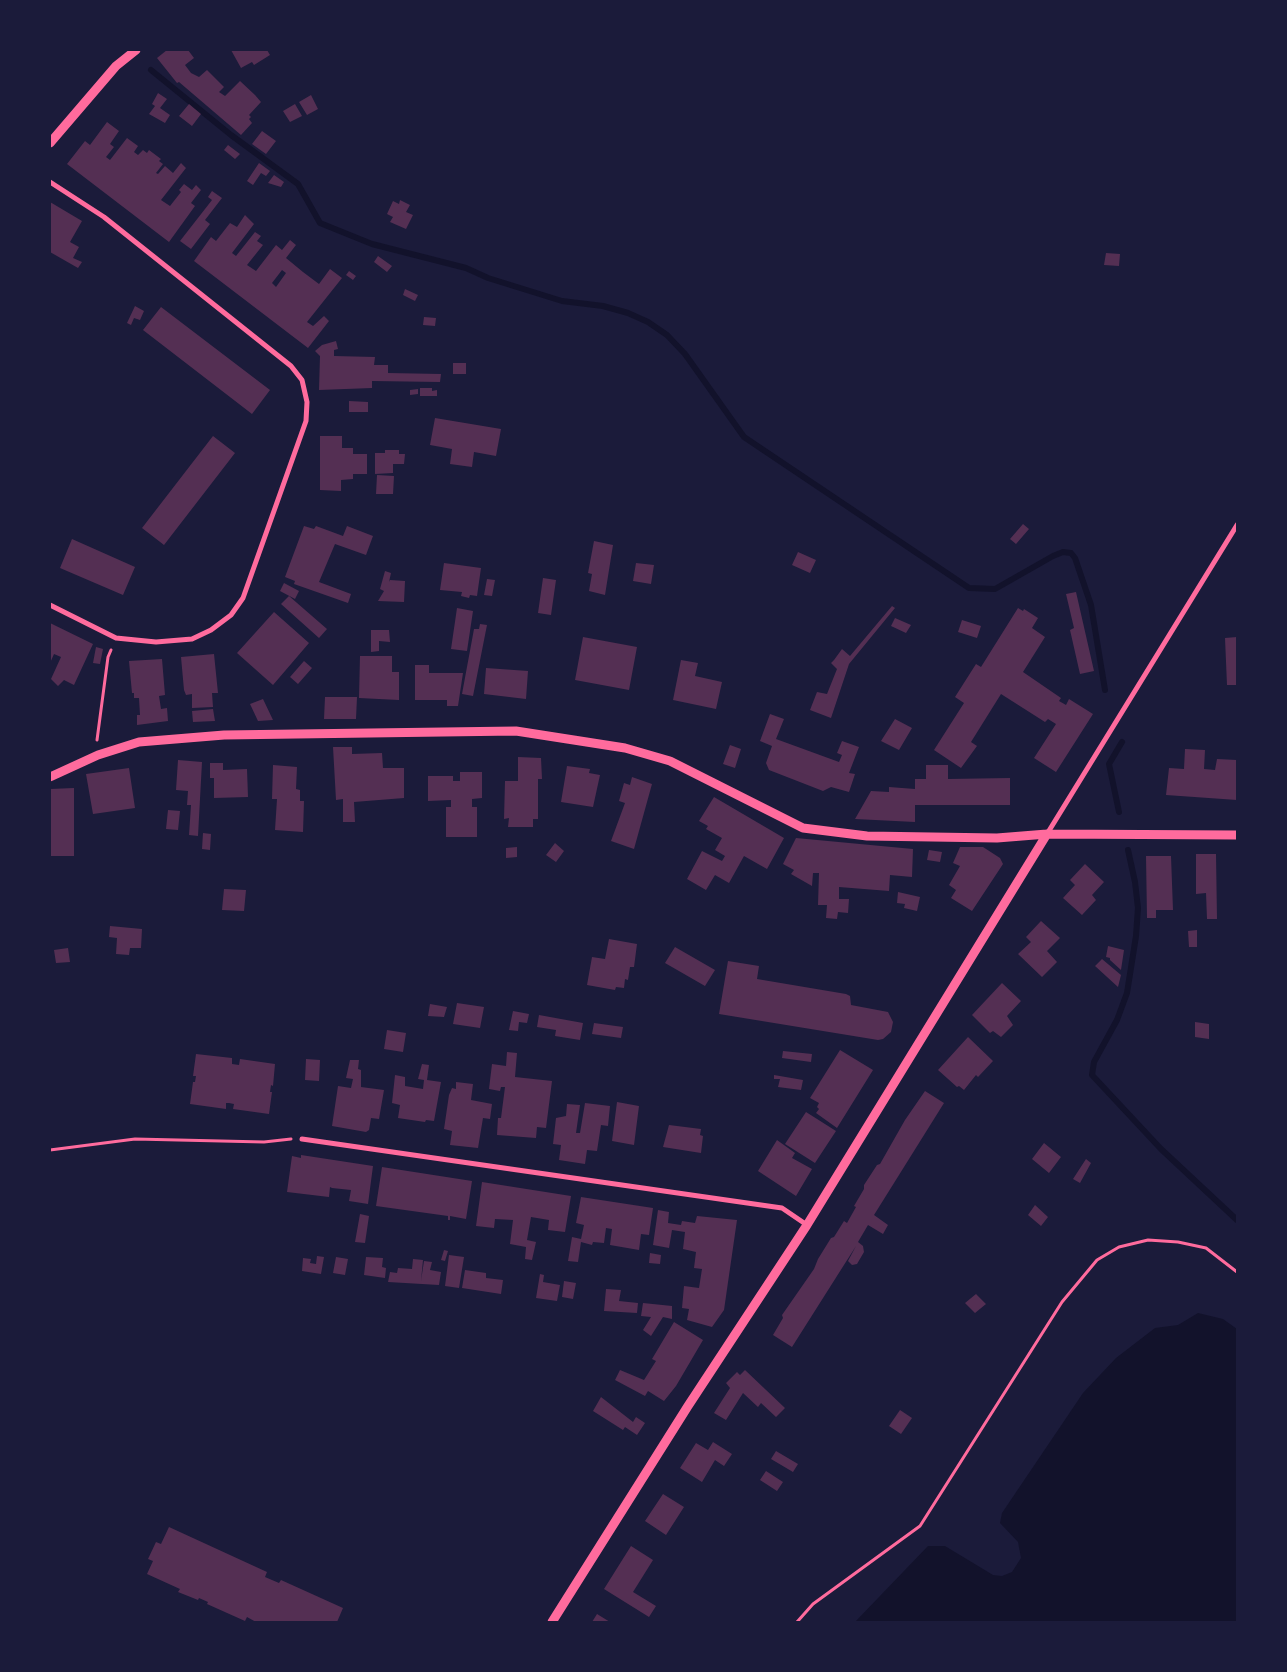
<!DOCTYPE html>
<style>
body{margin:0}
#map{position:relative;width:1287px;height:1672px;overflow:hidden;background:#1b1b3a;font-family:"DM Sans",sans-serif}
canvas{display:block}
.frame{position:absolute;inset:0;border:51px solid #1b1b3a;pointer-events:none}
</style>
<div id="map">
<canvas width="1287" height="1672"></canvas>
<div class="frame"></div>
</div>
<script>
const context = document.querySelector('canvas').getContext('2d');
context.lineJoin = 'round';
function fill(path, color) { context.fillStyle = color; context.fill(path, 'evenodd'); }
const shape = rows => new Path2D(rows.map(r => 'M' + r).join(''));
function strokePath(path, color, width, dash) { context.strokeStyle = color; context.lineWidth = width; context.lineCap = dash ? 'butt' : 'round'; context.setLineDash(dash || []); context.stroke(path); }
const water = shape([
 [1198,1313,1223,1319,1237,1329,1237,1622,855,1622,928,1546,945,1546,993,1575,1002,1576,1012,1572,1021,1558,1018,1542,1000,1523,1002,1513,1083,1393,1116,1358,1155,1328,1178,1325]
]);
const stream = shape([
 [151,70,231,135,298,184,320,223,372,244,466,268,488,278,562,301,603,306,628,313,648,322,667,335,685,354,744,437,969,588,995,589,1053,556,1063,552,1071,553,1075,558,1091,605,1105,690],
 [1119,812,1109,764,1122,742],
 [1128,850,1135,882,1138,908,1136,936,1127,993,1117,1020,1094,1062,1092,1075,1161,1149,1237,1220]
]);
const building = shape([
 [167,50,188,50,194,58,185,65,191,73,199,77,207,70,224,87,219,92,225,96,240,81,255,95,261,102,249,115,251,117,249,119,252,123,241,135,179,82,177,83,157,58],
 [231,50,267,50,270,55,254,65,252,62,241,68],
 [158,93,167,99,160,108,170,115,165,123,149,114,155,106,152,104],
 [311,95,318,109,307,115,299,102],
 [189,104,201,114,192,126,179,116],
 [295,104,302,116,290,122,283,111],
 [107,122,119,131,110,144,114,147,106,157,110,160,127,138,138,146,134,152,138,155,143,150,147,153,149,150,161,159,159,161,163,164,156,173,158,174,165,166,173,173,181,163,186,168,161,200,170,206,181,192,179,190,184,184,192,190,196,185,201,190,191,203,195,206,169,242,67,164,85,141,90,145],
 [262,131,276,141,266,154,252,144],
 [228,145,240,154,235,159,224,150],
 [259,163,270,171,266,176,261,173,253,185,247,181],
 [274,175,284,182,281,187,268,183],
 [212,191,222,198,205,220,210,224,191,249,180,241,212,200,208,197],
 [400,200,410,205,406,212,413,215,406,229,390,222,393,217,387,214,393,201,399,204],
 [50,202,82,221,70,242,79,247,73,258,82,262,78,268,50,252],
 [245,215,254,224,232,253,236,256,255,232,261,236,257,241,263,245,247,265,256,271,276,245,282,250,290,240,296,245,286,258,303,272,319,284,330,269,342,278,307,322,313,326,324,316,329,321,308,348,194,261,211,237,216,241,230,223,237,227],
 [282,270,286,273,276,287,272,283],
 [1106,253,1120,254,1119,266,1104,265],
 [378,256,392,266,387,272,374,262],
 [349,271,356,276,353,280,346,275],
 [405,289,418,295,415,301,403,295],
 [135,306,144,311,140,320,134,318,131,325,127,323],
 [161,307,270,390,252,414,143,330],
 [424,317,436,318,435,326,423,325],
 [336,341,338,349,334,350,334,356,375,357,374,365,388,365,388,373,441,374,440,382,372,381,372,388,319,390,320,356,315,351,322,345],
 [453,363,466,363,466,374,453,374],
 [420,388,432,388,432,391,437,390,437,396,420,396],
 [418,389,418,394,410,395,410,390],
 [349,401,368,402,368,412,349,412],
 [435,418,501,429,496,456,474,452,472,467,450,464,452,449,430,445],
 [213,436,235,453,164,545,142,528],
 [320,436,342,436,342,448,353,448,353,454,367,454,367,474,353,474,353,479,341,480,341,491,320,490],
 [385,450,399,450,399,454,405,454,404,464,393,464,393,473,375,474,375,453,385,453],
 [377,475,394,476,393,494,376,494],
 [1023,524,1029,529,1016,544,1010,539],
 [304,526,314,529,316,526,343,536,347,526,373,536,366,555,335,544,319,582,351,594,348,603,294,584,295,581,285,577],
 [72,539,135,567,123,595,60,568],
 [594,541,613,545,605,595,589,591,592,574,588,573],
 [798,552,816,560,810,573,792,565],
 [444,563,481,568,477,596,470,595,469,598,461,596,462,592,440,590],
 [636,563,654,565,651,584,633,581],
 [385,571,391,573,389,582,390,580,405,581,404,602,378,601,384,591,380,589],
 [543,578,556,580,551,615,538,613],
 [487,579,495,580,492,596,484,595],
 [284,583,299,591,295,599,280,591],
 [1076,592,1094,671,1080,674,1070,630,1074,628,1066,594],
 [289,596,327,629,319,638,281,604],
 [892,606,895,608,849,664,831,718,810,710,817,692,827,694,837,669,831,663,834,660,842,649,850,656],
 [457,608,473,611,467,651,451,649],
 [1018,608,1023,611,1024,609,1038,618,1032,628,1045,637,1023,672,1061,698,1059,701,1066,705,1069,699,1093,714,1056,772,1034,758,1056,724,1048,719,1045,722,1001,694,971,742,977,746,961,768,934,750,964,703,955,697,976,664,981,667],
 [274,612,309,643,273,685,237,653],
 [895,618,911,625,906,633,891,626],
 [962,620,981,626,977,638,958,632],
 [50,623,93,644,74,685,64,680,58,686,51,679,61,657,54,654,50,663],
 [480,624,487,625,473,696,462,694,474,629,479,629],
 [371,630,389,630,390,642,379,641,379,651,371,652],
 [583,637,637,647,629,690,575,680],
 [1237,637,1237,685,1227,685,1225,638],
 [96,647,103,649,100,664,93,663],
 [214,654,218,693,212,693,213,707,192,708,192,694,186,695,184,690,181,657],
 [360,656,392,656,392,672,399,672,399,700,359,698],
 [162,659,165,695,159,696,161,709,167,708,168,721,137,725,137,715,140,715,139,698,134,698,134,693,132,693,129,661],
 [681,660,698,663,695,676,722,682,716,709,673,700],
 [304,661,312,668,298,684,290,677],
 [415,665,429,665,429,673,463,673,458,706,447,706,447,700,415,700],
 [486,668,528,671,526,699,484,694],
 [325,697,357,697,356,719,324,719],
 [263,699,273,720,258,721,250,704],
 [213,709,215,721,193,722,192,711],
 [770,714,784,719,776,739,839,762,842,755,837,753,842,741,859,747,849,773,855,774,849,792,831,787,823,791,769,770,766,763,772,746,760,741],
 [895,719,912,728,899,750,881,741],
 [730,745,741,749,735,768,723,764],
 [333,747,352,747,352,754,382,753,383,768,404,768,404,798,354,802,355,822,343,822,343,799,336,800],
 [1185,749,1205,750,1204,769,1215,770,1217,759,1237,760,1237,800,1166,795,1169,768,1184,769],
 [518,757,541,758,542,779,538,779,538,819,533,819,533,827,508,827,509,818,504,819,505,781,518,781],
 [178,760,202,762,198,836,189,835,191,805,187,805,188,791,176,790],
 [210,763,223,763,223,770,247,769,248,797,214,798,214,778,210,778],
 [273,765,297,767,296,789,300,790,300,801,304,801,303,832,275,830,277,799,272,799],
 [926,765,948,765,948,779,1010,778,1010,805,915,805,915,822,855,819,871,791,889,792,889,787,915,789,915,779,926,779],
 [567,766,590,769,589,773,600,775,593,807,561,802],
 [129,768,135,808,93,814,86,774],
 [460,772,482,772,482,798,472,799,472,807,477,807,477,837,446,837,446,807,451,807,451,800,428,801,428,776,453,776,453,781,460,781],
 [632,777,652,784,634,849,611,841,625,803,619,801,624,783,630,785],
 [74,788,74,856,50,856,50,789],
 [714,797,784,838,767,869,744,856,729,883,715,875,706,890,687,879,702,851,722,861,725,856,715,850,722,838,706,829,708,826,699,821],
 [168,810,180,811,178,830,166,829],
 [203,833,211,834,210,850,202,849],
 [796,838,913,849,912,877,890,875,889,891,839,887,839,899,849,899,848,913,838,912,837,919,826,918,827,905,818,905,819,873,813,873,812,886,791,874,794,870,783,864],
 [555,843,564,851,556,862,546,855],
 [517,847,517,857,506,858,506,848],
 [960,847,983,847,1000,858,1003,864,972,911,951,898,956,890,949,885,960,866,953,863],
 [929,850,942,852,940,862,927,860],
 [1196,854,1216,854,1217,919,1207,919,1206,893,1196,894],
 [1146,856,1171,856,1173,910,1156,910,1156,918,1147,918],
 [1085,864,1104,882,1092,895,1096,900,1082,915,1063,898,1075,885,1070,880],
 [224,889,246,890,244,911,222,910],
 [898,892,920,897,917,911,904,908,905,904,897,903],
 [1041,921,1060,938,1047,951,1057,962,1042,977,1018,954,1031,942,1026,937],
 [110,926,142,929,141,948,130,948,129,955,116,954,117,938,109,937],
 [1197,930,1197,947,1189,947,1188,931],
 [609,939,637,944,634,967,630,967,628,980,625,979,624,988,616,987,615,990,587,985,592,957,605,959],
 [1108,946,1124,950,1121,970,1110,960,1110,958,1106,957],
 [675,947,715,970,705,986,665,963],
 [68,948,70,962,56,963,54,950],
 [1102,959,1121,975,1118,987,1095,966],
 [728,961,759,966,757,979,846,994,850,996,851,1005,888,1012,893,1022,891,1032,883,1039,878,1040,719,1014],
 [1002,983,1021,1001,1007,1016,1013,1025,1001,1037,993,1031,990,1033,972,1015],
 [457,1003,484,1007,480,1028,453,1024],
 [430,1004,447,1007,444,1017,428,1016],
 [513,1011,529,1014,527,1023,519,1022,518,1031,509,1030],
 [539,1015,583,1023,580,1040,555,1036,556,1030,537,1027],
 [1195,1022,1209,1024,1209,1039,1195,1037],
 [594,1023,623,1027,621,1038,592,1034],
 [387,1030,406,1033,403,1052,384,1049],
 [968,1037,993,1061,978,1077,976,1075,964,1090,959,1086,957,1087,938,1070],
 [840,1050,873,1070,837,1128,816,1113,819,1109,817,1107,819,1103,810,1098],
 [783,1051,812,1054,811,1062,782,1058],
 [507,1052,517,1053,515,1077,552,1081,546,1128,537,1127,536,1138,497,1135,498,1118,501,1118,505,1087,501,1087,500,1091,489,1089,492,1064,506,1066],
 [196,1054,232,1058,232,1064,239,1065,240,1059,275,1064,273,1086,271,1085,270,1092,272,1092,269,1114,233,1109,234,1104,229,1103,226,1103,226,1109,190,1104,193,1082,195,1082,196,1076,193,1076],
 [306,1059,320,1060,319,1081,305,1080],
 [350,1060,359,1060,358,1069,361,1070,361,1087,384,1090,379,1119,371,1118,369,1130,366,1132,332,1126,338,1086,351,1088,353,1079,346,1078],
 [422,1064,429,1065,427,1080,441,1082,434,1121,426,1120,425,1122,398,1118,400,1105,392,1103,395,1075,405,1077,405,1086,423,1089,424,1080,418,1079],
 [774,1075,803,1080,801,1090,778,1087,780,1079,774,1079],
 [456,1082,473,1084,471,1100,492,1104,490,1119,483,1118,478,1148,450,1145,452,1131,444,1129,449,1095,452,1088,456,1089],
 [925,1091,944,1103,874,1215,888,1225,883,1234,868,1225,858,1242,863,1246,864,1252,857,1264,852,1265,848,1261,856,1246,792,1347,773,1335,783,1318,782,1315,814,1269,818,1259,831,1238,834,1237,844,1221,847,1223,856,1207,854,1206,864,1189,864,1185,877,1165,880,1164,905,1120],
 [617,1102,639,1106,634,1145,612,1141],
 [585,1103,610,1106,608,1126,601,1125,597,1151,587,1150,585,1164,559,1160,561,1145,553,1144,556,1118,566,1116,567,1104,580,1105,576,1133,580,1133],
 [806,1112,836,1131,815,1163,785,1144],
 [669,1125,701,1129,700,1135,703,1136,701,1153,663,1147],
 [777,1140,795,1153,792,1158,812,1169,796,1196,758,1171],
 [1044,1143,1061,1157,1049,1173,1032,1159],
 [301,1155,373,1166,368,1204,349,1201,351,1190,332,1188,330,1187,329,1197,287,1192,292,1156,301,1158],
 [1086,1159,1091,1163,1080,1183,1073,1179],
 [382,1167,472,1181,466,1219,450,1216,450,1220,448,1220,448,1216,376,1206],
 [482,1182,571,1196,565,1232,548,1230,549,1220,531,1217,527,1240,536,1242,532,1260,525,1259,526,1247,510,1244,513,1220,495,1219,494,1228,476,1226],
 [581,1197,653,1208,649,1235,641,1234,639,1250,610,1245,612,1229,606,1228,604,1243,593,1242,592,1245,581,1242,578,1262,568,1261,572,1237,581,1239,584,1225,576,1223],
 [1035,1205,1048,1217,1041,1226,1028,1215],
 [658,1210,669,1212,668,1223,681,1225,682,1221,695,1223,697,1216,737,1220,724,1310,712,1327,687,1320,689,1309,682,1308,684,1286,699,1288,702,1269,694,1268,696,1252,683,1249,685,1232,672,1230,669,1248,653,1245],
 [360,1214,369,1216,365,1243,355,1242],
 [444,1250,448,1251,445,1261,441,1260],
 [650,1253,661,1255,660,1264,649,1263],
 [449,1255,464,1257,459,1288,445,1286],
 [317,1256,324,1257,321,1274,302,1271,303,1258,311,1259,310,1263,316,1264],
 [336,1257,348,1259,345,1275,333,1273],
 [366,1257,383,1258,382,1267,386,1268,385,1278,364,1275],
 [413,1259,423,1260,421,1281,424,1261,432,1262,430,1270,441,1272,439,1285,388,1282,390,1272,397,1273,398,1268,412,1269],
 [465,1270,486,1273,486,1278,503,1280,501,1294,462,1288],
 [540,1274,544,1275,543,1282,560,1285,557,1301,536,1298],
 [564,1281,576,1283,573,1299,562,1297],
 [606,1289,621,1290,619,1301,638,1303,637,1313,604,1311],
 [976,1294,986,1304,975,1313,965,1303],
 [643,1303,672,1306,672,1319,663,1317,651,1336,643,1330,651,1317,641,1316],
 [674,1322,703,1340,676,1386,664,1401,648,1391,645,1396,615,1380,620,1370,644,1380,656,1361,652,1359],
 [745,1370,785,1408,776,1417,761,1403,758,1407,743,1393,726,1420,714,1413,730,1388,726,1383,737,1372,740,1375],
 [601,1397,633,1422,636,1417,645,1423,637,1435,625,1427,623,1430,593,1411],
 [900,1410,912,1418,901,1434,889,1426],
 [713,1442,732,1454,724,1466,715,1460,702,1482,680,1468,696,1443,708,1450],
 [776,1451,798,1464,793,1472,771,1459],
 [766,1471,783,1482,777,1491,760,1480],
 [663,1494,684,1507,666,1535,645,1521],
 [169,1527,267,1572,265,1577,279,1583,281,1580,343,1608,337,1622,256,1622,247,1617,245,1621,207,1604,208,1602,199,1598,198,1600,178,1592,180,1589,147,1574,153,1561,148,1559,156,1542,161,1544],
 [631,1546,653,1560,633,1592,656,1606,649,1617,604,1589],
 [597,1614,610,1622,592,1622]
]);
const path = shape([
 [97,740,108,657,111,650],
 [50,1150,135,1139,264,1142,291,1139],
 [797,1622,813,1604,920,1526,1062,1302,1097,1260,1119,1247,1148,1240,1178,1242,1206,1248,1237,1272]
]);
const minor = shape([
 [50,182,104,217,291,366,302,380,307,402,306,421,243,598,231,615,211,630,192,639,156,642,116,638,50,605],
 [1047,834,1237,525],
 [302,1139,782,1208,807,1225]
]);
const tertiary = shape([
 [50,143,116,66,136,50],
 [50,777,98,755,139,742,224,735,516,731,625,748,670,761,803,828,867,836,997,838,1047,834,1237,835],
 [552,1622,688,1406,807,1225,1047,834]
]);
fill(water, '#12122b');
strokePath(stream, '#12122b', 6);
fill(building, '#542f53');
strokePath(path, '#ff6b9d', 3);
strokePath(minor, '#ff6b9d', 5);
strokePath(tertiary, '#ff6b9d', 9);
</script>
